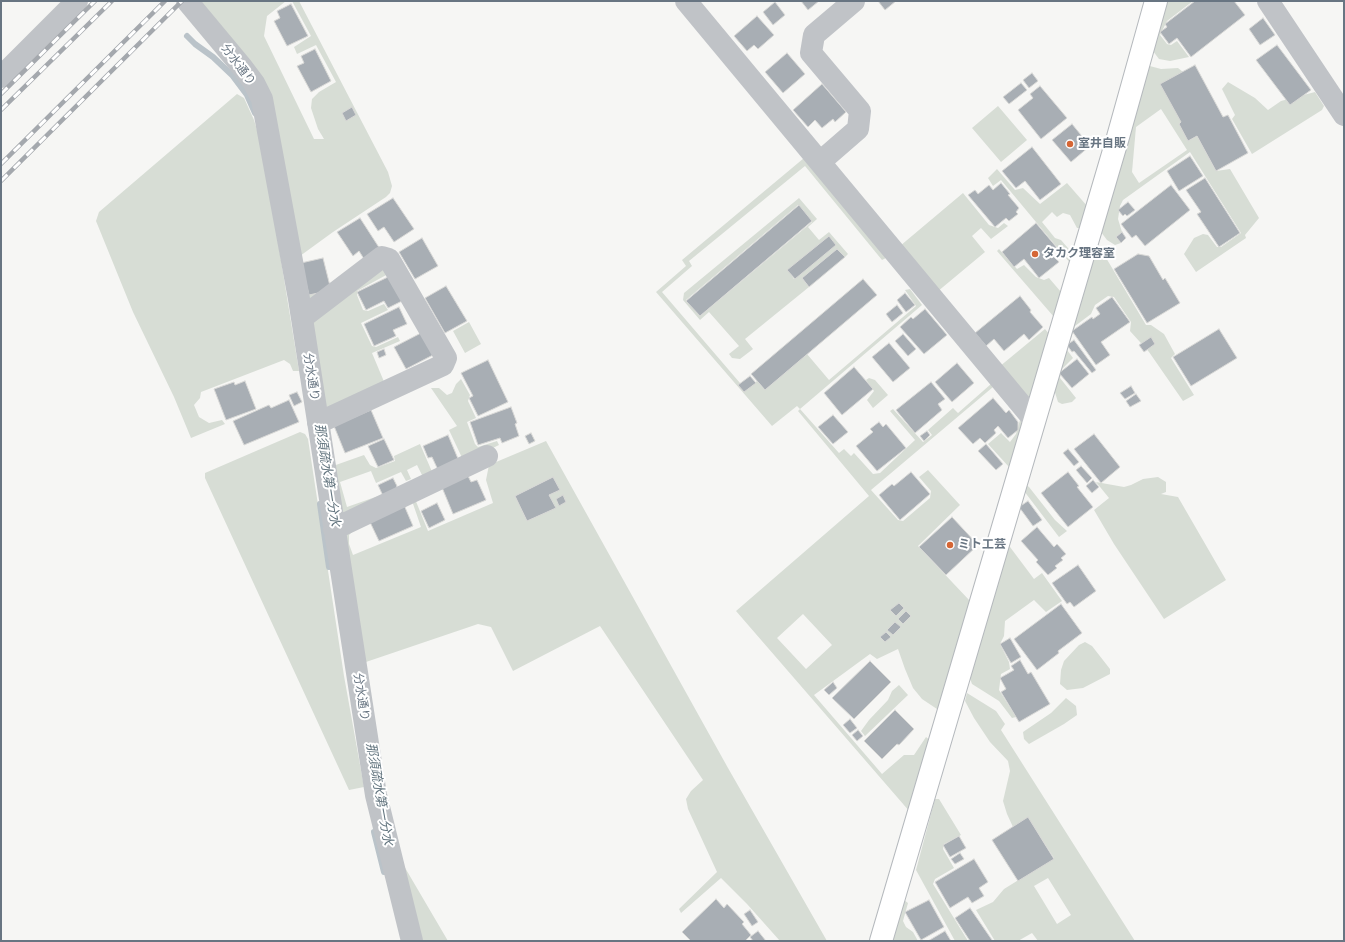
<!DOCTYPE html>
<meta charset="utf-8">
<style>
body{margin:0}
#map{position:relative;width:1345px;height:942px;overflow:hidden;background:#f6f6f4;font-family:"Fira Sans",sans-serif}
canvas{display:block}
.frame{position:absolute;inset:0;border:2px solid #687582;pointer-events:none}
</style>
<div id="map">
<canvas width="1345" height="942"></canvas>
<div class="frame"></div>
</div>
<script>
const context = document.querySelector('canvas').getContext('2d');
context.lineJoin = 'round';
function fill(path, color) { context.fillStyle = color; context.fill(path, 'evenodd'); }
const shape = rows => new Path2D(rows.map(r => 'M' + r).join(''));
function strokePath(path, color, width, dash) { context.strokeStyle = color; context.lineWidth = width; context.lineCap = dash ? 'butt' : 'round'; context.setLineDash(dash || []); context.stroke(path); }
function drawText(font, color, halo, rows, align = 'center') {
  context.font = font + ' "Fira Sans","Noto Sans JP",sans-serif'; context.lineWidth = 4; context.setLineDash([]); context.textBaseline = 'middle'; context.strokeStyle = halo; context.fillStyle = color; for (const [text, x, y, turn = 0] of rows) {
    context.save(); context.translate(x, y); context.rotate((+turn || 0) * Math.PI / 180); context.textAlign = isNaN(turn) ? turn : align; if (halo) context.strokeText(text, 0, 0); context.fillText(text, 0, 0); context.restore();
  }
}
const green = shape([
 [202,1,286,1,267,16,264,36,314,139,324,139,318,129,311,108,312,99,319,92,336,82,316,45,297,54,294,47,311,36,292,1,299,1,388,172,392,186,390,193,386,197,333,232,300,256,309,295,318,293,319,297,310,302,304,299,268,100,261,84,197,5],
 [1164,1,1193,1,1167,21,1160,35,1167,44,1171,45,1177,41,1189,57,1170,61,1159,59,1150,47],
 [1146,65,1161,69,1178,68,1183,72,1181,122,1179,124,1188,141,1197,136,1216,171,1230,169,1259,218,1245,235,1246,238,1196,272,1184,254,1194,238,1203,234,1208,235,1217,247,1221,247,1241,233,1190,152,1123,200,1120,206,1118,219,1122,232,1116,237,1121,243,1115,245,1107,240,1101,232],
 [1161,109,1187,150,1139,183,1132,172,1136,127],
 [1228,82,1255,98,1268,110,1281,101,1315,92,1324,106,1322,110,1252,154,1232,119,1235,115,1222,89],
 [237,94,244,98,254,120,263,150,299,371,293,371,290,364,284,360,201,392,200,398,194,405,199,417,209,423,222,420,225,424,191,438,174,397,133,312,96,221,99,212],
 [998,106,1027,140,1001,162,972,128],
 [804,158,886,258,882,260,805,166,689,261,692,266,662,292,746,390,757,381,765,390,807,354,829,380,916,306,905,290,910,289,922,305,800,409,839,453,844,449,851,456,854,453,873,474,880,473,915,440,890,411,893,409,923,442,932,435,928,430,953,408,958,413,991,384,993,387,871,490,898,520,903,521,930,498,931,491,919,477,928,470,960,505,918,546,970,601,940,711,922,699,913,688,905,669,898,649,877,659,870,654,814,695,882,774,904,755,914,755,926,737,931,741,910,812,736,611,869,496,798,411,800,409,797,406,772,426,656,292,686,266,682,260],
 [803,614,832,645,806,669,777,638],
 [997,169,1015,190,1023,188,1040,204,1067,183,1088,207,1081,228,1077,228,1070,215,1063,213,1057,217,1052,212,1042,222,1055,238,1061,240,1074,255,1071,264,1001,180,993,186,988,178],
 [963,193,989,225,998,228,1004,223,1008,226,991,239,981,228,972,236,985,252,937,292,900,246],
 [799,198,817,219,808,227,819,240,829,232,848,254,845,257,837,249,802,278,809,287,745,339,753,349,740,359,732,358,729,354,739,346,709,312,700,320,683,300,684,293],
 [798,205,812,222,700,316,686,300],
 [829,236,795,279,794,279,788,270],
 [1096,241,1146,325,1151,325,1164,334,1175,354,1171,358,1194,395,1183,401,1149,352,1130,331,1131,322,1114,297,1108,296,1095,305,1091,314,1075,326,1067,350,1073,358,1062,369,1060,378,1076,398,1072,402,1062,404,1058,402,1052,383],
 [999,249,1017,269,1024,265,1036,277,1044,280,1049,278,1061,292,1054,317,997,251],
 [379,267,388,274,357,291,357,295,363,310,368,311,384,304,388,310,361,323,372,346,376,347,398,337,400,341,372,353,385,384,324,409,309,321],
 [469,322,481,344,465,353,453,331],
 [1045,329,1050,335,1029,398,999,367],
 [869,378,875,380,888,395,873,408,867,400,874,391,866,380],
 [461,379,470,395,468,401,476,418,467,422,475,444,478,447,497,441,499,445,464,462,449,430,457,426,431,388,439,388,447,395,452,393,456,384],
 [1020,420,1022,422,1009,467,988,444,1001,433,1010,442,1016,434],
 [300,432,305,434,308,439,344,676,364,787,349,790,205,478,205,473],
 [546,441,728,768,827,941,780,941,747,904,721,878,681,913,679,909,717,872,688,809,686,799,691,791,703,780,600,626,513,671,491,627,478,624,363,663,341,531,356,528,349,535,349,544,353,555,421,527,411,498,415,499,428,531,493,503,486,480,489,465],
 [553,477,559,490,549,495,555,508,527,521,515,496],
 [420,444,433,474,424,479,417,465,407,470,411,479,406,481,401,472,376,483,371,471,340,482,347,507,381,495,346,515,340,512,333,466,364,455,370,465,376,468,395,461,394,456],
 [1158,477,1166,482,1166,492,1161,494,1178,497,1226,580,1164,619,1114,544,1094,510,1109,498,1096,482,1124,487,1131,485,1143,479],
 [1025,484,1029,487,1055,520,1067,531,1059,537,1024,491],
 [1007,543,1034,579,1042,573,1062,601,1046,612,1034,600,1005,621,1004,636,1000,644,1009,662,1010,669,1001,674,999,690,1016,717,1012,718,999,701,972,684,968,673],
 [1085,642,1092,646,1110,669,1110,674,1083,688,1067,690,1060,684,1061,670,1064,661,1079,645],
 [899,685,908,695,865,736,861,731,869,720,888,700,892,691],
 [967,693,996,711,1005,724,1001,730,1135,941,1038,941,1032,933,1018,941,995,941,976,910,993,902,1004,889,1054,858,1028,818,1013,827,1007,814,1003,801,1010,771,1008,761,990,742,974,718,965,701],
 [1048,878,1071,915,1057,924,1034,886],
 [1066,698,1076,706,1077,715,1064,724,1029,744,1024,739,1023,732,1051,713],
 [935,799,939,799,961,835,944,844,943,849,954,868,935,879,933,884,968,941,955,941,916,870],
 [404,866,448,941,419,941],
 [904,900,908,903,903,921,906,927,913,932,918,941,893,941]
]);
const stream = shape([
 [187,36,195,44,213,57,232,75,247,95,255,113],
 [320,504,329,567],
 [374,832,384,872]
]);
const building = shape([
 [801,1,819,1,808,10,801,1],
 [878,1,896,1,885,10,878,1],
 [1195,1,1234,1,1245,15,1191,57,1177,38,1169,44,1160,32,1167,27,1165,24,1195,1],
 [775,2,785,15,773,25,763,12,775,2],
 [291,4,308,36,287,46,274,21,280,18,277,11,291,4],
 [757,16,774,35,758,49,754,45,747,51,734,36,757,16],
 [1263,18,1275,35,1260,45,1249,29,1263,18],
 [1277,45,1311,90,1290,105,1256,60,1277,45],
 [315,49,331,81,311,92,297,66,304,63,301,56,315,49],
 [787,53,805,74,783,93,765,72,787,53],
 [1195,65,1223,117,1228,115,1248,153,1216,171,1197,136,1188,141,1179,124,1181,122,1160,84,1195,65],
 [1032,73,1038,81,1029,88,1023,80,1032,73],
 [1021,83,1027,90,1009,104,1003,97,1021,83],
 [822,84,846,112,835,122,833,119,822,128,815,120,808,127,793,110,822,84],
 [1040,86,1067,118,1041,139,1018,110,1033,98,1030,94,1040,86],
 [352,107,356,115,346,121,342,113,352,107],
 [1072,124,1090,146,1071,162,1052,140,1072,124],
 [1032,147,1061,184,1040,200,1025,181,1016,188,1002,171,1032,147],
 [1190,156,1203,176,1179,191,1167,171,1190,156],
 [1205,178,1240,233,1219,247,1197,214,1201,212,1186,190,1205,178],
 [1001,183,1010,194,1008,195,1019,208,1016,212,1018,214,1009,221,1006,218,995,227,968,195,975,190,978,194,989,185,993,190,1001,183],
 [1171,185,1190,210,1145,246,1136,235,1132,238,1121,224,1171,185],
 [393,198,414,229,394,242,384,227,378,231,367,214,393,198],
 [1128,202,1135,210,1127,216,1125,214,1123,216,1118,210,1128,202],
 [799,205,812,221,700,316,686,301,799,205],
 [360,218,380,249,364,259,359,251,353,256,337,232,360,218],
 [1036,223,1058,249,1052,254,1059,262,1039,278,1024,259,1014,267,1002,252,1036,223],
 [1122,232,1126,238,1121,243,1116,237,1122,232],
 [829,236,836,245,795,279,787,270,829,236],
 [422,238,438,266,415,279,399,252,422,238],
 [837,249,845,257,809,287,802,278,837,249],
 [1138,254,1149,256,1163,280,1165,278,1180,303,1147,323,1114,269,1138,254],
 [323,258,330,286,318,293,309,295,301,263,323,258],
 [390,276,402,301,388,308,384,301,366,310,357,292,390,276],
 [863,279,877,295,765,390,751,374,863,279],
 [446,286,467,321,445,333,425,298,446,286],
 [905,293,915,305,906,312,897,300,905,293],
 [1020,296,1031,310,1030,312,1043,327,1029,340,1024,334,1004,351,994,339,986,346,975,333,1020,296],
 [1112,297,1130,322,1101,342,1110,355,1096,365,1072,331,1092,317,1093,319,1100,314,1096,308,1112,297],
 [897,305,903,313,892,322,886,314,897,305],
 [399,307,407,324,393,330,396,336,374,346,364,324,399,307],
 [925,309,947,335,924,354,900,327,911,317,913,319,925,309],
 [1219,329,1237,358,1191,386,1173,357,1219,329],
 [421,333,433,355,406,369,394,347,421,333],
 [903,334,916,349,908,356,895,341,903,334],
 [1151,337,1155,344,1144,352,1139,345,1151,337],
 [1074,340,1096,370,1092,373,1074,351,1072,352,1067,345,1074,340],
 [889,343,910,368,893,382,872,357,889,343],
 [384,349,386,355,379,358,377,352,384,349],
 [1077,359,1089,374,1072,388,1059,373,1077,359],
 [488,360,508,402,478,416,469,398,473,396,461,373,488,360],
 [957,363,974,383,952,402,935,382,957,363],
 [854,367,873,389,842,415,824,393,854,367],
 [750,376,756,383,744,392,738,385,750,376],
 [245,381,256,409,226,420,214,389,234,382,235,385,245,381],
 [931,382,945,399,938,404,942,410,915,433,896,410,931,382],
 [1131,386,1135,393,1125,399,1120,393,1131,386],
 [297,392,302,402,294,406,289,395,297,392],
 [1136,394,1141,401,1130,407,1126,401,1136,394],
 [993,398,1006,413,1009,410,1018,422,1018,430,1008,438,998,426,994,430,996,433,985,443,980,438,973,444,958,428,993,398],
 [289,400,299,422,244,445,233,421,269,405,271,408,289,400],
 [511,407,517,423,515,424,519,436,502,443,500,438,478,445,470,422,511,407],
 [371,410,383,438,345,453,334,426,371,410],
 [833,415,848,432,833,444,818,427,833,415],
 [879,422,883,427,886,424,906,448,877,471,856,446,873,432,870,429,879,422],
 [927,431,930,435,924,441,920,436,927,431],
 [531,433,535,441,529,444,525,436,531,433],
 [1094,434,1120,467,1101,483,1074,449,1094,434],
 [448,435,459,461,438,470,432,457,428,458,423,446,448,435],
 [384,439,394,460,378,467,368,446,384,439],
 [986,444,1003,464,996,470,978,451,986,444],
 [1068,449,1079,462,1074,466,1063,453,1068,449],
 [1081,466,1092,478,1087,483,1076,470,1081,466],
 [911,472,930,494,900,520,879,495,892,484,894,486,911,472],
 [1068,472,1079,486,1077,487,1093,507,1068,527,1041,493,1068,472],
 [467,474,471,482,477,480,486,500,453,514,441,485,467,474],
 [553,477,560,490,549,495,556,508,527,521,515,496,553,477],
 [393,478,397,486,394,493,384,498,378,485,393,478],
 [1093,480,1099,487,1092,493,1086,486,1093,480],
 [563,495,566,502,559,506,556,499,563,495],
 [1028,501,1042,520,1033,526,1019,507,1028,501],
 [437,503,445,520,429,528,421,511,437,503],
 [404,505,413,526,379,541,369,520,404,505],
 [952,517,978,545,946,575,919,547,952,517],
 [1037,527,1054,547,1057,544,1066,554,1061,558,1063,560,1055,566,1057,568,1048,575,1036,562,1038,560,1021,541,1037,527],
 [1078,565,1096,591,1074,607,1070,602,1067,604,1052,583,1078,565],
 [899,603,904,608,896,616,890,610,899,603],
 [1061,604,1082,633,1058,651,1059,653,1037,670,1014,639,1061,604],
 [906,611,911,616,903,624,898,619,906,611],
 [895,622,901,627,893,635,887,630,895,622],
 [886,632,891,637,885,642,880,637,886,632],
 [1010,638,1021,657,1011,663,1000,644,1010,638],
 [1020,660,1028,674,1031,672,1050,704,1019,722,1001,692,1006,689,1000,678,1014,670,1011,666,1020,660],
 [870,661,891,682,854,719,832,698,870,661],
 [833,682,837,688,829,695,824,690,833,682],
 [895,710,914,729,899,745,897,744,882,759,864,741,895,710],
 [850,719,857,728,850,733,843,725,850,719],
 [858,730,863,736,857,741,852,735,858,730],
 [1028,817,1054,859,1018,881,992,840,1028,817],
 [959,836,966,848,950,857,943,845,959,836],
 [960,853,964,859,955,864,951,859,960,853],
 [974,859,988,882,979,888,984,896,972,903,968,897,950,908,935,882,974,859],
 [716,899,724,908,727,904,744,922,742,924,751,935,746,940,747,941,691,941,682,932,716,899],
 [929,900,944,927,921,940,905,912,929,900],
 [970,908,992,940,991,941,970,941,955,918,970,908],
 [750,910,758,922,752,926,744,914,750,910],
 [758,931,766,941,753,941,750,937,758,931],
 [945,931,951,941,928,941,945,931]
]);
const street = shape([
 [187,1,242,67,254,83,262,99,299,299,376,795,412,941],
 [686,1,1034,420],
 [1268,1,1344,115],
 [1,77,77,1],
 [820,162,858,129,860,111,811,53,814,35,854,1],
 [302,318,382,257,389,259,446,358,443,365,318,423],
 [334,529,487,456]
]);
const secondary = shape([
 [881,941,1118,137,1156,1]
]);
const rail = shape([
 [1,94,95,1],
 [1,110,112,1],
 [1,164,165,1],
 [1,181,182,1]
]);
const markers = [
 [1070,144,4,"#d56635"],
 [1035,254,4,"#d56635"],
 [950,545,4,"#d56635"]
];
const streetNames = [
 ["分水通り",238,65,53],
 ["分水通り",311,377,81],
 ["分水通り",361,697,81]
];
const poiNames = [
 ["室井自販",1078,144],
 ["タカク理容室",1043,254],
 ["ミト工芸",958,545]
];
const waterNames = [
 ["那須疏水第一分水",327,475,81],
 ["那須疏水第一分水",379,794,80]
];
fill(green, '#d7ddd5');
strokePath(stream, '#bac3c9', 6);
fill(building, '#a8aeb4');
strokePath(building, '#d8d8d6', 1);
strokePath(secondary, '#b5b9bd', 24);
strokePath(street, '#c0c3c7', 22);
strokePath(secondary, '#fff', 22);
strokePath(rail, '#a4a8ad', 4.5);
strokePath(rail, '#fff', 3, [9]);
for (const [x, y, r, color] of markers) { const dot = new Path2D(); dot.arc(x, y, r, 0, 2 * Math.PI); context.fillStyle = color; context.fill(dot); strokePath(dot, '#fff', 1.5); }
drawText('12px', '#687582', '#fff', streetNames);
drawText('bold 12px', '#687582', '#fff', poiNames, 'left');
drawText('italic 13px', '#63757f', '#fff', waterNames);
</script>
